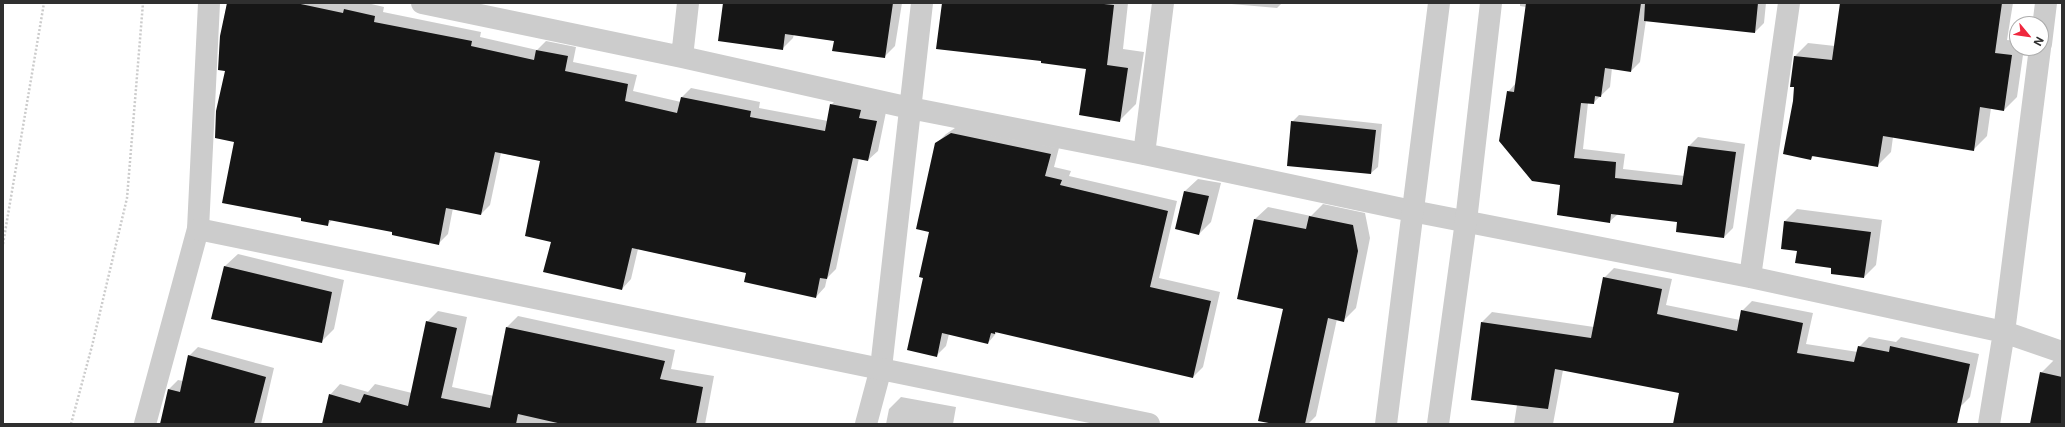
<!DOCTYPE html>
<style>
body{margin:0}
#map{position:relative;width:2065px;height:427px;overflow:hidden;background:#fff;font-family:Inter,sans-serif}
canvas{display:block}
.frame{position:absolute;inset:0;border:4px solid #2f2f2f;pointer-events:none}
.north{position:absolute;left:2009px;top:16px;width:40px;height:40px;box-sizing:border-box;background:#fff;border:1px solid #acacac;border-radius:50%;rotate:119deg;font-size:11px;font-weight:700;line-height:16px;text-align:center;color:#2f2f2f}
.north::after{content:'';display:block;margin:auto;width:14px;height:18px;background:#ef283e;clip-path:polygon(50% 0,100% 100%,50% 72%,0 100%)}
</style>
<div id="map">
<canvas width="2065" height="427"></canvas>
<div class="frame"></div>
<div class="north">N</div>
</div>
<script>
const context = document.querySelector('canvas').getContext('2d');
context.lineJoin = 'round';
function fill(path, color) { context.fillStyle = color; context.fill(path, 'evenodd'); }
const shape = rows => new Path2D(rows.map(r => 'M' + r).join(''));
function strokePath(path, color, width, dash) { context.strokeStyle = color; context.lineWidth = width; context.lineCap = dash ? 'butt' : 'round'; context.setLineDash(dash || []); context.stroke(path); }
const shadow = shape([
 [227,3,367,3,384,7,383,12,481,32,480,37,537,50,546,41,576,47,573,62,637,75,633,91,681,102,682,97,691,88,760,102,759,108,828,121,831,105,841,95,886,112,878,151,868,160,859,158,836,269,827,278,825,287,816,297,747,272,638,249,631,279,622,289,552,241,541,161,501,153,490,205,481,214,453,208,448,234,438,244,394,231,333,219,327,225,302,218,235,141,221,36],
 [724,3,902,3,895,46,884,57,835,41,794,34,793,38,782,49],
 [943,3,1128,3,1123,49,1144,52,1136,104,1120,120,1087,68,1042,60],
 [1220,3,1282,3,1277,8],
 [1520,3,1766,3,1764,23,1755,32,1646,20,1640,62,1631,71,1612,68,1610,87,1593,103,1588,103,1583,149,1625,154,1623,169,1685,176,1689,146,1698,137,1745,144,1733,228,1724,237,1679,221,1618,214,1609,222,1561,185,1508,92,1516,83,1526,7,1520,6],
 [1841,3,2013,3,2007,40,2017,41,2017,48,2024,48,2017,97,2004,110,1991,108,1987,136,1974,149,1893,137,1891,152,1877,166,1814,155,1811,159,1794,101,1795,56,1808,43,1835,46],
 [1299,115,1382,124,1378,167,1371,173,1292,122],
 [961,124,1060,144,1054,167,1071,171,1069,176,1177,201,1159,278,1220,292,1203,367,1193,377,998,331,988,343,949,334,946,346,936,356,924,278,930,231,936,144,946,134],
 [1198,179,1221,183,1211,222,1199,234,1176,228,1185,191],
 [1323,204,1365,213,1370,238,1356,308,1344,320,1337,319,1316,416,1308,424,1280,424,1284,308,1255,219,1268,207,1311,216],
 [1797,209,1882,220,1876,265,1864,277,1798,250,1782,249,1785,221],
 [238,254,344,280,334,329,321,342,212,318,225,266],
 [1614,268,1672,279,1666,305,1740,320,1742,311,1752,301,1813,313,1806,344,1858,352,1859,347,1869,337,1896,342,1901,337,1979,354,1970,397,1960,407,1953,424,1674,424,1681,392,1563,370,1553,424,1514,424,1517,405,1482,322,1492,312,1594,327,1604,278],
 [438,311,467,317,452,387,494,396,507,327,518,316,675,350,671,369,714,376,705,424,323,424,330,395,340,384,368,392,375,384,412,393,427,322],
 [198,347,274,368,261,424,161,424,169,389,178,380,183,381,189,356],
 [2054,360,2062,362,2062,424,2031,424,2041,373],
 [901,397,956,407,953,424,886,424,889,409]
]);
const building = shape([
 [227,3,296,3,343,13,344,9,375,16,374,22,472,41,471,46,534,60,536,50,568,56,565,71,628,84,625,101,677,113,681,97,751,111,750,117,825,131,830,104,861,110,859,118,877,121,868,161,853,158,827,279,820,278,816,298,744,282,746,273,632,248,622,290,543,272,551,242,525,236,540,161,495,152,481,215,446,208,439,245,392,235,392,232,329,220,328,226,301,221,301,218,222,203,234,142,215,138,216,111,225,71,218,70,220,36],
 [723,3,893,3,885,58,832,51,834,41,785,34,783,50,718,41],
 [942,3,1094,3,1114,5,1107,65,1128,68,1120,122,1079,115,1086,69,1041,63,1041,61,936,49],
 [1526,3,1641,3,1631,72,1605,68,1601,97,1595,96,1594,104,1581,103,1574,158,1616,162,1615,178,1682,185,1688,146,1736,152,1724,238,1676,232,1677,222,1611,214,1610,223,1557,215,1560,185,1532,181,1499,141,1507,91,1514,92],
 [1645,3,1758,3,1755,33,1644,21],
 [1840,3,2002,3,1995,53,2012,55,2004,111,1980,107,1974,151,1883,136,1878,167,1812,156,1811,160,1783,154,1793,101,1794,87,1790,87,1794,56,1832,60],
 [1291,121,1376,130,1371,174,1287,166],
 [951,133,1051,154,1045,176,1062,180,1060,185,1168,211,1150,287,1211,301,1193,378,995,332,995,334,991,333,988,344,942,333,937,357,907,350,923,278,919,277,929,232,916,229,935,143],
 [1184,191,1209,196,1199,235,1175,229],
 [1309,216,1353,225,1358,251,1344,322,1328,318,1305,424,1274,424,1258,421,1283,309,1237,299,1254,219,1306,229],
 [1784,221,1871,232,1864,278,1831,274,1831,268,1795,263,1797,251,1781,249],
 [224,266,332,292,322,343,211,319],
 [1603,277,1662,289,1657,314,1737,331,1741,310,1803,323,1797,353,1854,362,1858,346,1889,352,1890,346,1970,364,1957,424,1673,424,1679,393,1555,369,1548,409,1471,400,1481,322,1591,338],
 [426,321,457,328,441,398,490,408,506,327,665,361,660,379,703,387,696,424,562,424,518,414,516,424,322,424,329,394,360,403,364,394,408,406],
 [188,355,266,377,254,424,160,424,168,389,180,392],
 [2040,372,2062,377,2062,424,2030,424]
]);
const path = shape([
 [3,244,44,3],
 [71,424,92,346,127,198,143,3]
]);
const minor = shape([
 [422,3,682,57,910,108,1144,154,1412,211,1750,277,2004,332,2062,352],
 [2041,44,2046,3],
 [682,57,688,3],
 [1144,154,1163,3],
 [1750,277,1789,3],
 [145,424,198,229,209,3],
 [866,424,881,368,922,3],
 [1989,424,2004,332,2040,48]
]);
const tertiary = shape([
 [198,229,1149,424],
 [1386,424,1439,3],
 [1438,424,1466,221,1491,3]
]);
fill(shadow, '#0003');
fill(building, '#161616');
strokePath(path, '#ccc', 2.5, [2, 2]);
strokePath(minor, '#ccc', 22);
strokePath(tertiary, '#ccc', 22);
</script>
